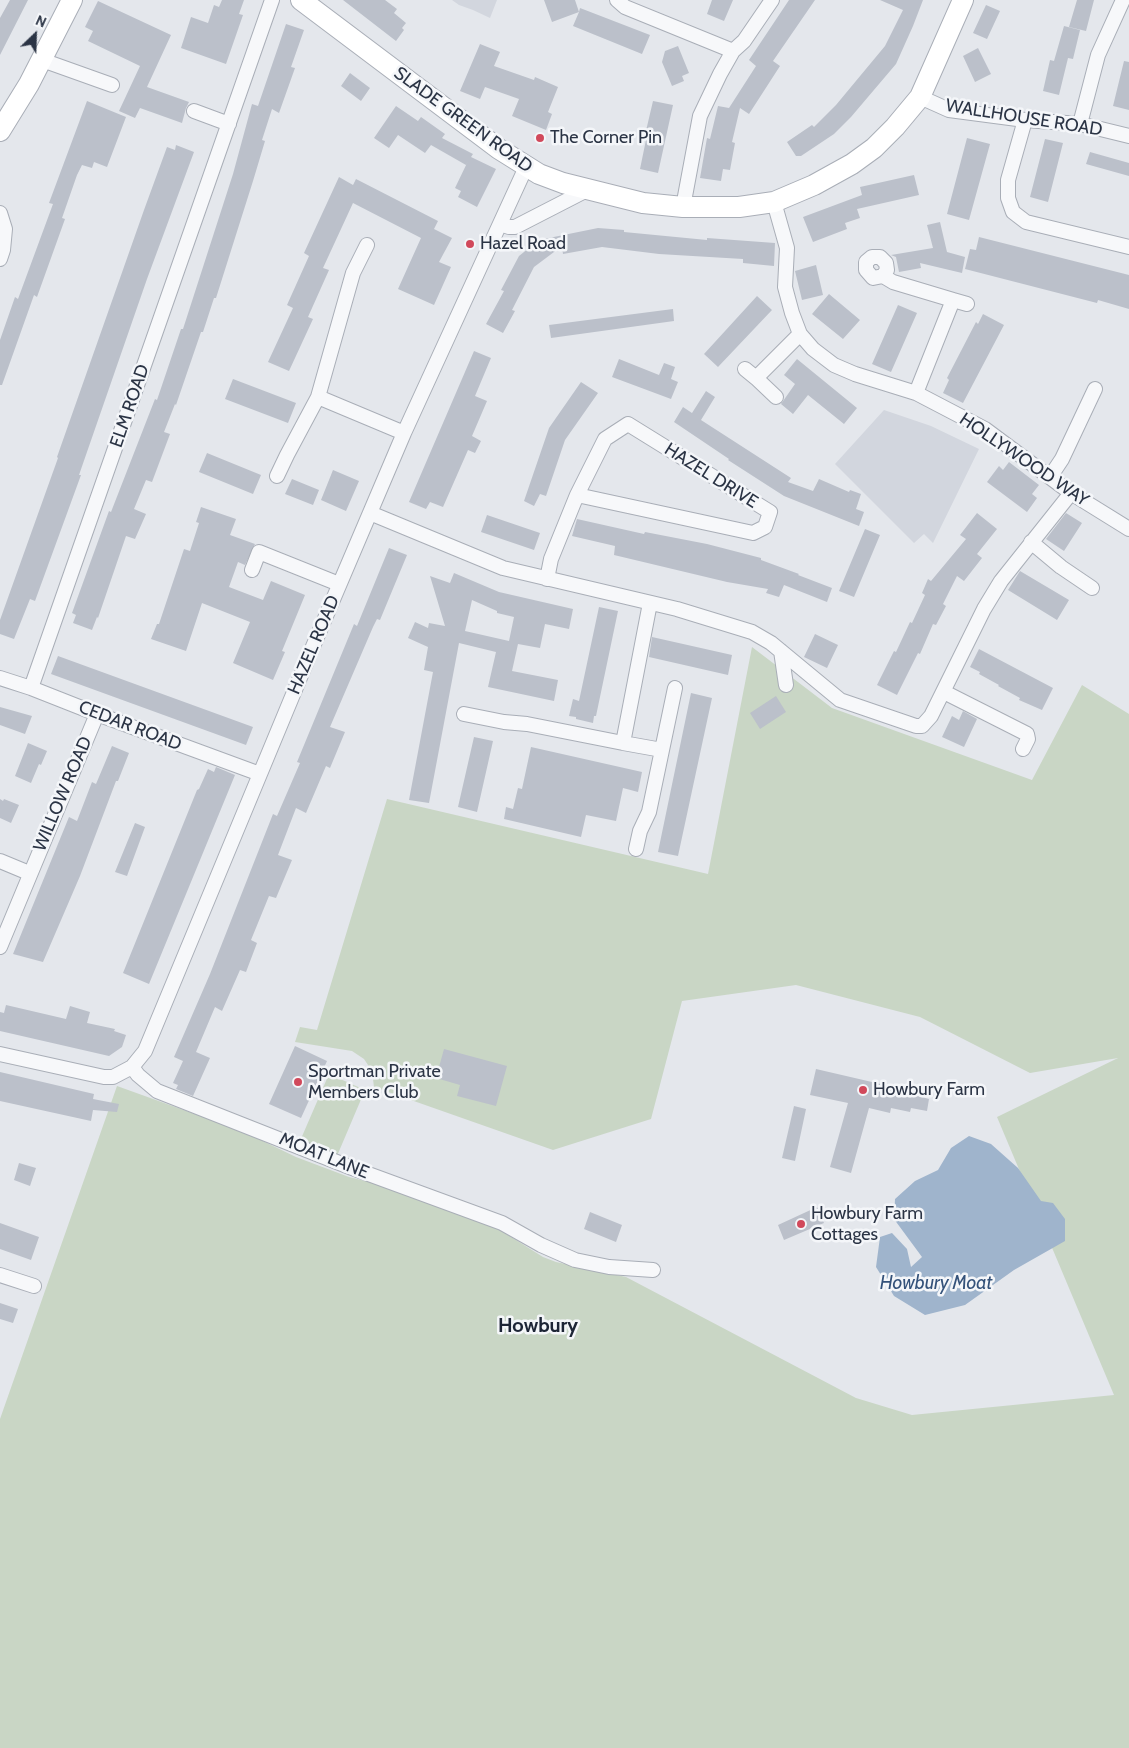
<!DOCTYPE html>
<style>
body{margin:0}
#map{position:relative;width:1129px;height:1748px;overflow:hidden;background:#e4e7ec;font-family:Cabin,sans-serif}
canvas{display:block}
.north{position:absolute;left:10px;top:10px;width:50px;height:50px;-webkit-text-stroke:4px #f4f6f9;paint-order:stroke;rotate:24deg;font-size:14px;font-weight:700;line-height:20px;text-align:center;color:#2b3445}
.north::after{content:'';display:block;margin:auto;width:18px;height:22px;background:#2b3445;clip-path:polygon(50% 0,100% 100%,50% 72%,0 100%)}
</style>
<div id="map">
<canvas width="1129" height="1748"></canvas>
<div class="north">N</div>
</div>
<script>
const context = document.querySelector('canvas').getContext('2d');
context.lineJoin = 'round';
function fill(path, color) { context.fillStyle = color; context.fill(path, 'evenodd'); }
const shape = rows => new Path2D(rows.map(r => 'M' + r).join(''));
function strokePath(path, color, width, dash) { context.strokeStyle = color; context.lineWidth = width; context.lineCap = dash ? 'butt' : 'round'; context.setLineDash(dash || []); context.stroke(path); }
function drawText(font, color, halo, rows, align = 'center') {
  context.font = font + ' Cabin,sans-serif'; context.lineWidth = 5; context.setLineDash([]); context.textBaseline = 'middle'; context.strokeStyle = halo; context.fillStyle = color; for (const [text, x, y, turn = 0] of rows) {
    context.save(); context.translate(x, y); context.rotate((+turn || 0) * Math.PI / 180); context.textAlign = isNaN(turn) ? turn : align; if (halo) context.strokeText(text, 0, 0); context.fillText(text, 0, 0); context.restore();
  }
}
const built = shape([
 [452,0,497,0,490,18,473,10,459,5],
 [884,410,931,426,979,449,933,543,924,534,914,543,835,464]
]);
const green = shape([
 [752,647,832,708,1032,780,1082,685,1129,714,1129,1748,0,1748,0,1419,117,1086,242,1131,296,1157,349,1177,402,1190,492,1225,543,1257,556,1262,626,1277,856,1398,912,1415,1114,1395,997,1117,1118,1058,1030,1073,920,1017,796,985,682,1001,651,1119,553,1150,374,1087,372,1071,364,1059,352,1051,295,1042,300,1027,317,1030,387,799,708,874],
 [329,1074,365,1090,337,1156,300,1141]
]);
const water = shape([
 [969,1136,991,1144,1018,1168,1041,1201,1053,1203,1065,1219,1065,1241,1014,1270,965,1305,925,1315,894,1296,876,1267,880,1237,892,1233,907,1249,911,1267,922,1257,894,1219,895,1199,915,1181,938,1170,951,1148]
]);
const building = shape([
 [10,0,28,0,0,55,0,18],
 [222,0,244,0,239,14,243,15,226,64,181,48,191,17,208,23,214,5,219,7],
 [343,0,385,0,397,9,394,13,406,23,402,28,404,30,396,41],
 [544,0,575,0,579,12,580,8,650,35,642,54,573,26,579,12,552,22],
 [712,0,733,0,724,21,707,14],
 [789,0,815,0,773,61,780,66,749,114,740,108,732,142,735,143,730,170,723,169,721,181,700,178,707,138,710,139,718,106,729,108,756,66,749,60],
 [880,0,923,0,913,26,896,64,851,117,834,134,801,156,796,156,787,142,812,125,814,127,836,105,885,46,903,10],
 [1077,0,1094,0,1086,31,1069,27],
 [98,1,171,35,147,87,189,102,186,108,182,123,140,108,135,118,119,111,140,66,88,41,93,31,85,27],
 [986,5,1000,11,987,39,973,33],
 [286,24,304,30,291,67,295,68,279,113,272,109,262,140,265,141,253,181,216,298,214,298,203,332,201,332,176,405,175,404,164,432,170,434,152,482,146,480,134,509,146,514,135,539,126,536,98,618,97,617,92,630,73,623,76,615,72,613,109,511,111,512,155,399,157,400,181,329,183,329,233,174,252,104,258,106],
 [1064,26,1080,30,1073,59,1068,58,1059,95,1043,91,1050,60,1054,61],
 [480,44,500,52,494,66,534,80,535,77,558,87,548,112,552,114,546,130,512,116,519,99,485,87,480,99,460,91],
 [678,46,689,73,682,76,684,81,672,86,662,62,665,51],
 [978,48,991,74,975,82,963,56],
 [1124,61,1129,62,1129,110,1113,106],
 [350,73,370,88,361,101,341,86],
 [87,101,126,117,107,167,94,162,92,168,82,165,77,175,62,218,65,219,37,297,34,295,2,385,0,385,0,340,15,297,18,299,53,204,49,203],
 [653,101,673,105,658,173,640,169,647,135,645,135],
 [396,106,418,121,421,117,445,134,442,138,473,154,471,157,496,169,477,207,458,197,461,191,455,188,468,161,466,165,431,145,425,153,398,135,389,148,374,138],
 [967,138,990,144,969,220,947,214],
 [1045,139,1063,143,1048,202,1030,197],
 [176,145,194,152,147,279,79,475,81,475,35,601,30,599,14,639,0,634,0,620,58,458,57,457,144,210,167,147,175,150],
 [1090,152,1129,163,1129,176,1086,164],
 [914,175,919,195,857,209,860,218,845,223,847,229,813,242,803,217,862,195,860,187],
 [339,177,353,185,356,179,438,221,434,229,452,238,439,262,451,267,434,305,398,289,421,238,353,203,323,268,329,270,308,317,313,319,289,371,268,362,293,308,287,305,309,256,304,253],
 [940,222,947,252,965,257,962,273,920,263,921,268,899,272,896,257,891,255,933,248,927,225],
 [598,228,624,230,624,232,707,240,707,238,775,243,774,266,743,263,743,259,659,254,602,247,563,254,562,246,534,267,512,310,515,311,503,333,486,324,504,291,501,290,519,256,539,240],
 [979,237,1129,275,1129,309,1098,300,1097,303,965,269,970,249,976,250],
 [816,265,823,295,802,300,795,271],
 [829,294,860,320,843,339,812,314],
 [757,296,772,310,718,367,704,354],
 [898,305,917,313,891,372,872,364],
 [673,309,674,321,551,338,549,325],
 [983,314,1004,325,963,403,943,393,949,380,947,378,976,322,978,324],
 [474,351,491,358,475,396,487,401,472,436,481,441,475,453,468,450,443,507,430,502,426,509,409,502],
 [619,359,659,375,664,363,675,367,671,379,678,382,671,399,612,377],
 [797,359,857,408,844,424,808,395,793,414,781,404,795,384,784,375],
 [233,379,296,403,288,423,225,399],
 [581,382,598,393,565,440,546,496,540,494,534,506,524,501,549,428],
 [706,391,715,397,701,420,791,478,788,482,813,491,819,479,849,492,850,490,861,494,856,509,864,512,859,526,784,496,728,460,729,459,674,422,683,407,692,413],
 [207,453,261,475,253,494,199,472],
 [1009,462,1039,485,1032,494,1037,498,1027,512,987,482,999,466,1003,470],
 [333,470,359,481,346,511,321,500],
 [292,479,319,490,313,505,285,494],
 [201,507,236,519,230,535,255,544,245,565,238,562,229,587,263,600,271,581,305,595,282,651,285,652,273,680,233,663,250,622,202,603,186,651,151,639,157,624,159,624,184,549,190,551,199,523,196,522],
 [977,513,997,529,977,554,982,558,964,581,957,576,943,604,946,606,936,625,933,624,920,654,918,653,897,695,877,685,894,651,896,652,910,622,912,623,925,595,922,593,928,579,931,581,966,539,960,535],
 [1066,513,1082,523,1064,551,1046,539],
 [487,515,540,533,534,550,481,532],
 [577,519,644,534,645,532,707,544,761,558,761,560,799,574,798,575,832,588,827,602,784,585,779,597,766,593,768,589,727,582,614,555,615,546,572,536],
 [865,529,880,535,854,597,839,591],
 [389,548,407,555,380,620,377,619,373,627,330,727,345,732,330,768,326,766,306,813,296,808,278,855,292,860,276,898,269,896,251,940,257,943,246,972,240,970,222,1011,215,1007,196,1052,210,1058,193,1096,176,1089,178,1085,173,1083,183,1061,174,1057,210,974,273,814,277,816,300,763,297,762,354,624,357,626],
 [1020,571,1069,600,1057,620,1008,590],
 [454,573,499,592,573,609,569,629,545,624,540,648,518,644,512,671,558,680,554,701,488,687,496,652,459,643,429,803,409,800,433,672,424,670,428,647,408,638,415,622,428,628,429,623,445,626,430,576,450,583],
 [472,600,497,611,497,613,514,617,509,641,465,631],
 [599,607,618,611,596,716,594,716,593,723,576,719,576,717,569,716,573,699,579,701],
 [815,634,838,645,827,668,804,657],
 [652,637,732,655,728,675,649,657],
 [979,649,1053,688,1042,710,1019,700,1020,698,998,686,999,685,979,674,980,672,970,667],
 [58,656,253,727,246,745,51,674],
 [691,693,712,698,678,856,658,852],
 [776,696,786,712,760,729,750,713],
 [0,707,32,716,25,734,0,725],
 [963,711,977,719,964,747,942,737,952,716,959,720],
 [474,737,493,741,477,812,458,807],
 [28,743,47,751,41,765,39,764,31,783,15,776],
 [112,746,129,753,118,781,116,781,80,876,43,962,13,954,69,817,77,821,92,782,96,784],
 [531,747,642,772,638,792,623,788,616,821,586,815,581,837,504,819,506,807,513,809,518,788,522,789],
 [216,767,235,775,149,984,123,973,197,790,199,789,208,769,214,772],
 [0,799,3,801,4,799,19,805,11,823,0,818],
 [135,823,145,827,127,876,115,872],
 [6,1005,66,1019,70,1006,90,1012,87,1023,115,1029,114,1031,126,1035,122,1047,109,1056,0,1031,0,1012,4,1013],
 [295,1046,327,1061,301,1118,269,1104],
 [444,1049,507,1066,496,1106,457,1096,460,1085,436,1078],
 [816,1069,915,1092,914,1095,929,1099,927,1111,911,1108,910,1112,891,1108,890,1113,869,1108,851,1173,830,1167,848,1103,810,1095],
 [0,1072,94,1094,93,1099,119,1104,117,1112,93,1110,91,1121,0,1101],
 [794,1106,806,1109,795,1161,782,1158],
 [19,1163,36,1168,30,1186,14,1180],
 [817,1207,824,1223,784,1240,778,1225],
 [590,1212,622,1225,616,1242,584,1229],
 [0,1223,39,1237,31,1260,0,1249],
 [0,1303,18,1309,13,1323,0,1319]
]);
const street = shape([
 [617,0,625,7,733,51],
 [42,60,112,85],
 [920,97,949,110,1025,120,1080,124,1129,136],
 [194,111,229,124],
 [1025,120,1008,180,1008,198,1013,212,1026,222,1129,247],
 [1080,124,1098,55,1123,0],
 [774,202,787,248,785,287,792,313,800,334,813,349,834,365,855,374,916,393,985,429,1071,493,1129,529],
 [683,207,700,116,720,74,733,51,744,41,772,0],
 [0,213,5,229,3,250,0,259],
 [500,224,509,227,515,227,587,190],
 [883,276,887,270,886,263,880,257,872,257,866,262,866,270,873,278,883,276,893,282,953,300,916,393],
 [953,300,967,304],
 [745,369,756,378],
 [318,397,404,433],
 [776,397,756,378,800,334],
 [277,476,287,455,318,397,353,273,367,245],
 [1050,477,1062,459,1095,389],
 [370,513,503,568,677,609,752,632,771,643,840,700,916,726,922,726,931,716,984,609,1001,581,1071,493],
 [1031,542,1061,567,1092,588],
 [252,570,259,552,339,584],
 [547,579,551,559,577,495,605,439,628,424,770,512,765,527,753,533,577,495],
 [781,651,786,685],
 [0,678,31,688,97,714,260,774],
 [31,688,272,0],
 [944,692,1027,734,1028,739,1023,749],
 [464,714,504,722,527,724,623,743,650,603],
 [623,743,662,750,649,812,640,831,636,849],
 [662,750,675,688],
 [0,861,29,873],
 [0,947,97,714],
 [0,1054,104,1077,113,1077,132,1067,145,1051,309,656,404,433,526,167],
 [132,1067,138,1075,157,1091,352,1168,502,1223,541,1245,575,1260,609,1267,653,1270],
 [0,1275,34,1286]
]);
const secondary = shape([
 [301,0,499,149,539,174,563,183,643,203,683,207,739,207,774,202,814,185,852,164,874,148,895,127,920,97,963,0],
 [0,131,29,84,72,0]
]);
const markers = [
 [540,138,5,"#d1495b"],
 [470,244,5,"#d1495b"],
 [298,1082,5,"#d1495b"],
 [863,1090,5,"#d1495b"],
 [801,1224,5,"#d1495b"]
];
const streetNames = [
 ["WALLHOUSE ROAD",1024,118,9],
 ["SLADE GREEN ROAD",463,120,36],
 ["ELM ROAD",130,406,-71],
 ["HOLLYWOOD WAY",1024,460,34],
 ["HAZEL DRIVE",711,476,32],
 ["HAZEL ROAD",314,645,-67],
 ["CEDAR ROAD",130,726,21],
 ["WILLOW ROAD",63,794,-67],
 ["MOAT LANE",324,1156,22]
];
const poiNames = [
 ["The Corner Pin",550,138],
 ["Hazel Road",480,244],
 ["Sportman Private",308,1072],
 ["Members Club",308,1093],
 ["Howbury Farm",873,1090],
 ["Howbury Farm",811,1214],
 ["Cottages",811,1235]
];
const waterNames = [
 ["Howbury Moat",936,1283]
];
const quarterNames = [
 ["Howbury",538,1326]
];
fill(built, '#d2d6de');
fill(green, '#c9d6c5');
fill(water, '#9fb4cc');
fill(building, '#bbc0ca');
strokePath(street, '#a9aeb7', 16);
strokePath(secondary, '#a9aeb7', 22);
strokePath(street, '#f7f8fa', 14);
strokePath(secondary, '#fff', 20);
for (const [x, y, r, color] of markers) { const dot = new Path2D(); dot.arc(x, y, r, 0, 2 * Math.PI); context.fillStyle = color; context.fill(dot); strokePath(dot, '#f4f6f9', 2); }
drawText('18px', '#2b3445', '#f4f6f9', streetNames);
drawText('18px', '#2b3445', '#f4f6f9', poiNames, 'left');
drawText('italic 19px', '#34527a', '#f4f6f9', waterNames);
drawText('bold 20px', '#1d2536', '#f4f6f9', quarterNames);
</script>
